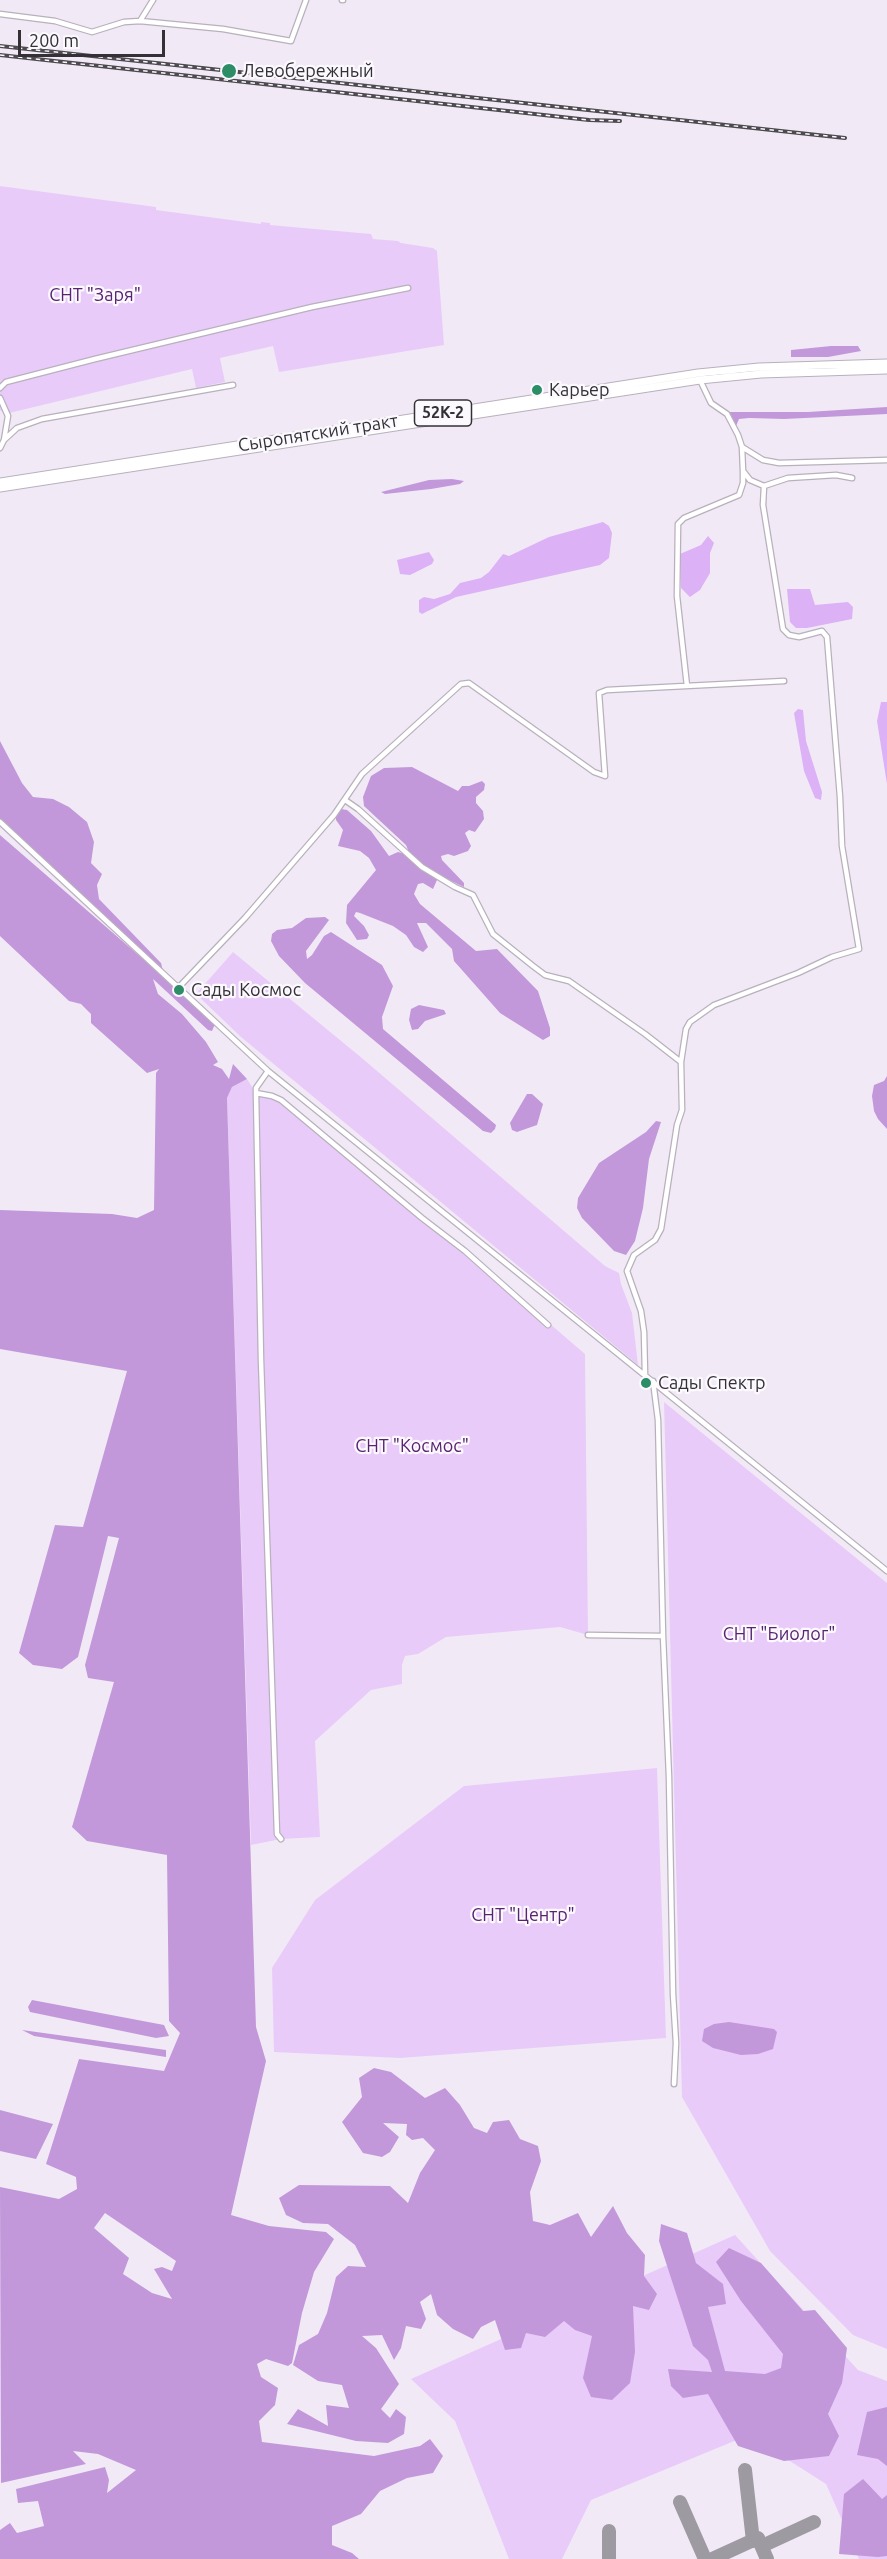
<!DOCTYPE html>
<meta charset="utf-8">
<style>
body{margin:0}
#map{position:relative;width:887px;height:2559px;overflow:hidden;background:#f1eaf6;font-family:Ubuntu,sans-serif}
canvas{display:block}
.scale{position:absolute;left:18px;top:30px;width:147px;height:27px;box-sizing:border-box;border:3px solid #343136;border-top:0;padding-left:8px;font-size:18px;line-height:21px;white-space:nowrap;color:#343136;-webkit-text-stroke:4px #fcf9fe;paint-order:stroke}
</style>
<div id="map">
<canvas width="887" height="2559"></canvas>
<div class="scale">200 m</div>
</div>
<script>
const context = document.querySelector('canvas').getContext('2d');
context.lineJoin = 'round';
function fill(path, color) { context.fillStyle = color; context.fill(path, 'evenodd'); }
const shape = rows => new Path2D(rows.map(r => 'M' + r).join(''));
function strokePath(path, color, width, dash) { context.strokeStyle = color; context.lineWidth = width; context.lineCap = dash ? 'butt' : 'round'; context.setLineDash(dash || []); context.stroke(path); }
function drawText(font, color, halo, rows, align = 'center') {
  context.font = font + ' Ubuntu,sans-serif'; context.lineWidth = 4.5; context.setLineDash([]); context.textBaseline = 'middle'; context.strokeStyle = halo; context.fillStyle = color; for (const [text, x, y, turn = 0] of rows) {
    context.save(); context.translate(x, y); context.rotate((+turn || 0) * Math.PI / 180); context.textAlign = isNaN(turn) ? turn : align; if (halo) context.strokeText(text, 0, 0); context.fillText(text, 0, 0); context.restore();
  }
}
const green = shape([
 [0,186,156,207,156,210,261,224,261,222,270,223,270,225,371,234,373,239,398,241,401,243,433,248,437,251,444,345,279,372,273,346,220,358,225,382,196,388,192,369,5,414,0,410],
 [233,952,363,1059,605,1266,619,1273,621,1284,632,1313,638,1365,241,1037,196,994],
 [247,1079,256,1093,272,1096,465,1251,585,1354,588,1635,560,1627,446,1637,418,1654,405,1656,402,1665,402,1684,371,1690,315,1741,320,1837,281,1839,251,1845,227,1098,232,1087],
 [664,1402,887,1583,887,2349,853,2335,770,2251,682,2097],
 [657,1768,666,2038,400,2058,274,2052,272,1968,315,1900,464,1786],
 [735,2235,858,2370,887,2381,887,2559,859,2559,826,2484,749,2435,591,2500,562,2559,509,2559,455,2421,411,2379]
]);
const forest = shape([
 [831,346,858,346,861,351,828,357,791,357,791,350],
 [887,407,887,414,784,419,749,418,739,419,736,426,728,412,808,412],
 [452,479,464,481,460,484,431,489,385,494,381,492,429,480],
 [0,741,22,783,33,797,53,799,69,807,87,822,94,842,91,863,102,874,97,885,99,899,161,963,163,971,0,821],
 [412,767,458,791,462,786,469,786,482,781,485,784,484,790,476,797,476,803,483,811,484,819,475,832,469,830,465,833,471,846,468,851,454,856,448,854,441,856,442,860,464,883,464,887,443,877,437,880,433,889,423,883,418,884,414,894,420,904,476,951,497,949,538,991,550,1028,550,1036,543,1040,500,1013,454,961,452,949,426,923,417,923,428,947,423,952,414,947,406,935,393,926,360,913,356,912,354,916,364,926,369,935,367,939,357,940,346,923,347,905,376,870,369,858,360,851,338,846,343,830,336,820,336,816,341,809,347,810,371,831,389,856,398,852,405,854,408,850,406,845,364,806,363,797,371,776,384,768],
 [0,835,180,991,215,1024,212,1031,208,1030,153,979,158,994,182,1014,206,1042,218,1062,213,1065,222,1069,229,1079,233,1064,247,1079,232,1087,227,1098,256,2027,266,2061,231,2215,269,2226,326,2232,334,2239,314,2272,302,2313,292,2363,288,2366,266,2359,257,2364,261,2377,278,2388,275,2405,259,2421,262,2442,374,2456,420,2446,430,2439,443,2456,433,2473,407,2478,380,2491,361,2514,332,2526,332,2545,352,2553,359,2559,0,2559,0,2530,10,2523,17,2533,44,2526,38,2501,18,2503,16,2489,105,2467,109,2480,107,2493,136,2470,98,2454,73,2451,86,2464,1,2483,0,2187,59,2199,77,2189,76,2177,46,2164,79,2059,164,2071,180,2033,169,2021,167,1855,87,1841,72,1827,114,1682,88,1678,85,1665,119,1538,108,1536,78,1657,62,1669,33,1665,19,1653,55,1525,83,1527,127,1371,0,1349,0,1210,112,1214,137,1218,154,1210,156,1073,159,1069,147,1073,91,1023,91,1014,81,1004,69,1001,0,936],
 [105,2213,176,2261,172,2271,162,2267,154,2269,172,2299,152,2293,123,2274,129,2258,94,2228],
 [325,917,329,920,306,951,307,959,312,955,324,936,331,932,382,965,393,986,382,1017,383,1029,496,1125,495,1129,491,1133,483,1131,305,983,279,956,271,941,272,934,277,930,292,928,306,918],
 [419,1005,444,1010,446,1014,425,1021,418,1029,412,1030,409,1020,411,1009],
 [887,1076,887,1129,878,1119,874,1111,872,1096,874,1085,884,1081],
 [527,1094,532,1094,543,1104,537,1125,517,1132,512,1130,510,1123],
 [656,1121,661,1122,649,1159,643,1208,635,1241,626,1255,614,1251,582,1218,577,1208,578,1198,599,1163,646,1132],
 [32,2000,164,2025,169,2036,156,2038,30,2012,28,2007],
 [729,2022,774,2029,777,2032,773,2049,758,2054,741,2055,713,2048,702,2041,704,2029,714,2024],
 [22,2030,166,2050,166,2057,34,2036],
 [374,2068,391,2072,425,2098,445,2088,460,2105,474,2128,487,2133,493,2122,509,2120,520,2139,538,2146,541,2161,530,2192,533,2221,550,2225,578,2213,591,2237,613,2206,627,2233,645,2255,644,2276,657,2294,649,2310,633,2306,635,2352,630,2383,612,2400,591,2397,583,2378,592,2336,575,2330,564,2321,545,2337,526,2333,521,2348,505,2350,495,2320,481,2327,473,2339,453,2329,437,2315,431,2294,420,2302,426,2319,421,2329,406,2326,401,2348,394,2360,382,2335,362,2336,376,2348,399,2384,381,2409,390,2418,396,2409,406,2417,404,2434,388,2443,356,2441,287,2424,298,2409,328,2426,326,2405,349,2408,342,2385,318,2381,293,2365,299,2345,318,2334,327,2313,336,2277,348,2266,366,2267,355,2245,328,2224,303,2223,286,2215,279,2198,299,2185,390,2186,408,2203,420,2173,435,2150,423,2138,412,2140,406,2135,407,2124,383,2123,399,2137,390,2152,382,2157,363,2153,342,2122,362,2097,359,2078],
 [0,2110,53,2124,36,2159,0,2151],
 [661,2224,687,2233,696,2263,723,2284,726,2304,708,2307,725,2371,765,2374,781,2368,783,2354,741,2301,716,2262,729,2248,761,2263,803,2311,815,2310,847,2348,842,2383,828,2414,839,2436,829,2456,784,2461,738,2446,708,2394,683,2398,671,2386,668,2369,712,2372,708,2360,693,2346,659,2241],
 [887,2407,887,2466,878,2459,857,2455,867,2412],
 [863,2479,882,2499,887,2495,887,2556,878,2557,839,2554,844,2494]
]);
const water = shape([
 [603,522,609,526,612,533,609,558,600,565,456,597,422,614,419,612,419,600,424,597,434,599,450,594,460,583,481,578,489,572,503,554,509,556,549,537],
 [708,536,714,543,710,553,710,573,700,590,690,597,681,588,680,554,701,545],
 [429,552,434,560,432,564,410,575,400,574,397,560],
 [787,589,810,589,815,605,848,602,853,607,852,619,807,628,796,628,790,622],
 [881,702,887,702,887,784,877,721],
 [798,709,803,710,806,741,822,792,821,800,815,798,804,771,794,713]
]);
const taxiway = shape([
 [745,2470,753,2541],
 [680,2502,705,2559],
 [762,2546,814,2522],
 [609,2559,609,2531],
 [712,2559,758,2538,767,2559]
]);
const street = shape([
 [342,0,343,0],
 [0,14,55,21,92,32,124,22,140,21,153,0],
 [140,21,223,29,291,41,306,0],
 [700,380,711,403,727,414,738,435,742,447,743,471,750,480,764,486,788,478,836,475,852,478],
 [0,388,6,382,95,359,312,307,408,288],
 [0,398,8,416,4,440,0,448],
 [4,440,17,428,42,419,233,385],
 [742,447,763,460,779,463,887,460],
 [687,686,677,596,678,524,684,518,739,495,743,483,743,471],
 [345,800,358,809,422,867,455,887,473,895,493,934,533,966,545,975,569,981,645,1034,681,1062],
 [0,822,268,1071,887,1571],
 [179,987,245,918,334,815,362,774,461,684,469,683,594,772,605,776,599,693,607,690,784,681],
 [268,1071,256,1088,256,1093,261,1360,277,1834,281,1839],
 [256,1093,272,1096,281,1100,422,1218,465,1251,548,1325],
 [645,1374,644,1332,641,1311,627,1271,634,1255,655,1240,661,1229,677,1125,682,1110,681,1062,686,1029,690,1022,714,1005,798,973,832,957,859,949,842,846,840,797,827,637,822,631,799,637,789,635,783,629,763,505,764,486],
 [653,1381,658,1420,663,1636,669,1777,673,1994,676,2043,674,2084],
 [588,1635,663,1636]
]);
const primary = shape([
 [0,482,698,373,759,367,887,363],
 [0,488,700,380,761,374,887,370]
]);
const rail = shape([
 [0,46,845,138],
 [0,55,589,120,620,121]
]);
const markers = [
 [229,71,8,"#2c8d67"],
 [537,390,6,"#2c8d67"],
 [179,990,6,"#2c8d67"],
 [646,1383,6,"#2c8d67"]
];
const shields = [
 [443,413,57]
];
const shieldNames = [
 ["52К-2",443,413]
];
const poiNames = [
 ["Левобережный",242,71],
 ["Карьер",549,390],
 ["Сады Космос",191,990],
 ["Сады Спектр",658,1383]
];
const parkNames = [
 ["СНТ \"Заря\"",95,295],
 ["СНТ \"Космос\"",412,1446],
 ["СНТ \"Биолог\"",779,1634],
 ["СНТ \"Центр\"",523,1915]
];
const streetNames = [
 ["Сыропятский тракт",318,433,-9]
];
fill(green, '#e9cbfa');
fill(forest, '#c298da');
fill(water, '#dcb1f5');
strokePath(taxiway, '#9e9aa2', 14);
strokePath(street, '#b8b1bc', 7);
strokePath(primary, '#b8b1bc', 9);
strokePath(street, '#fff', 4.5);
strokePath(primary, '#fff', 7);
strokePath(rail, '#4c494f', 4);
strokePath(rail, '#fcf9fe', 1.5, [4.5]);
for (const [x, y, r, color] of markers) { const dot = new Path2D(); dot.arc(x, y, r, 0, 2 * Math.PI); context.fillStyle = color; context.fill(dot); strokePath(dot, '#fcf9fe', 2); }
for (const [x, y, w] of shields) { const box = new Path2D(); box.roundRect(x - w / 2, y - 13, w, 26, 4.5); context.fillStyle = '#fcf9fe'; context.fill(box); strokePath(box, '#343136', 1.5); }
drawText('bold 16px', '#343136', null, shieldNames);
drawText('18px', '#343136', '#fcf9fe', poiNames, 'left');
drawText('18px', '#582472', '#fcf9fe', parkNames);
drawText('18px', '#343136', '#fcf9fe', streetNames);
</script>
